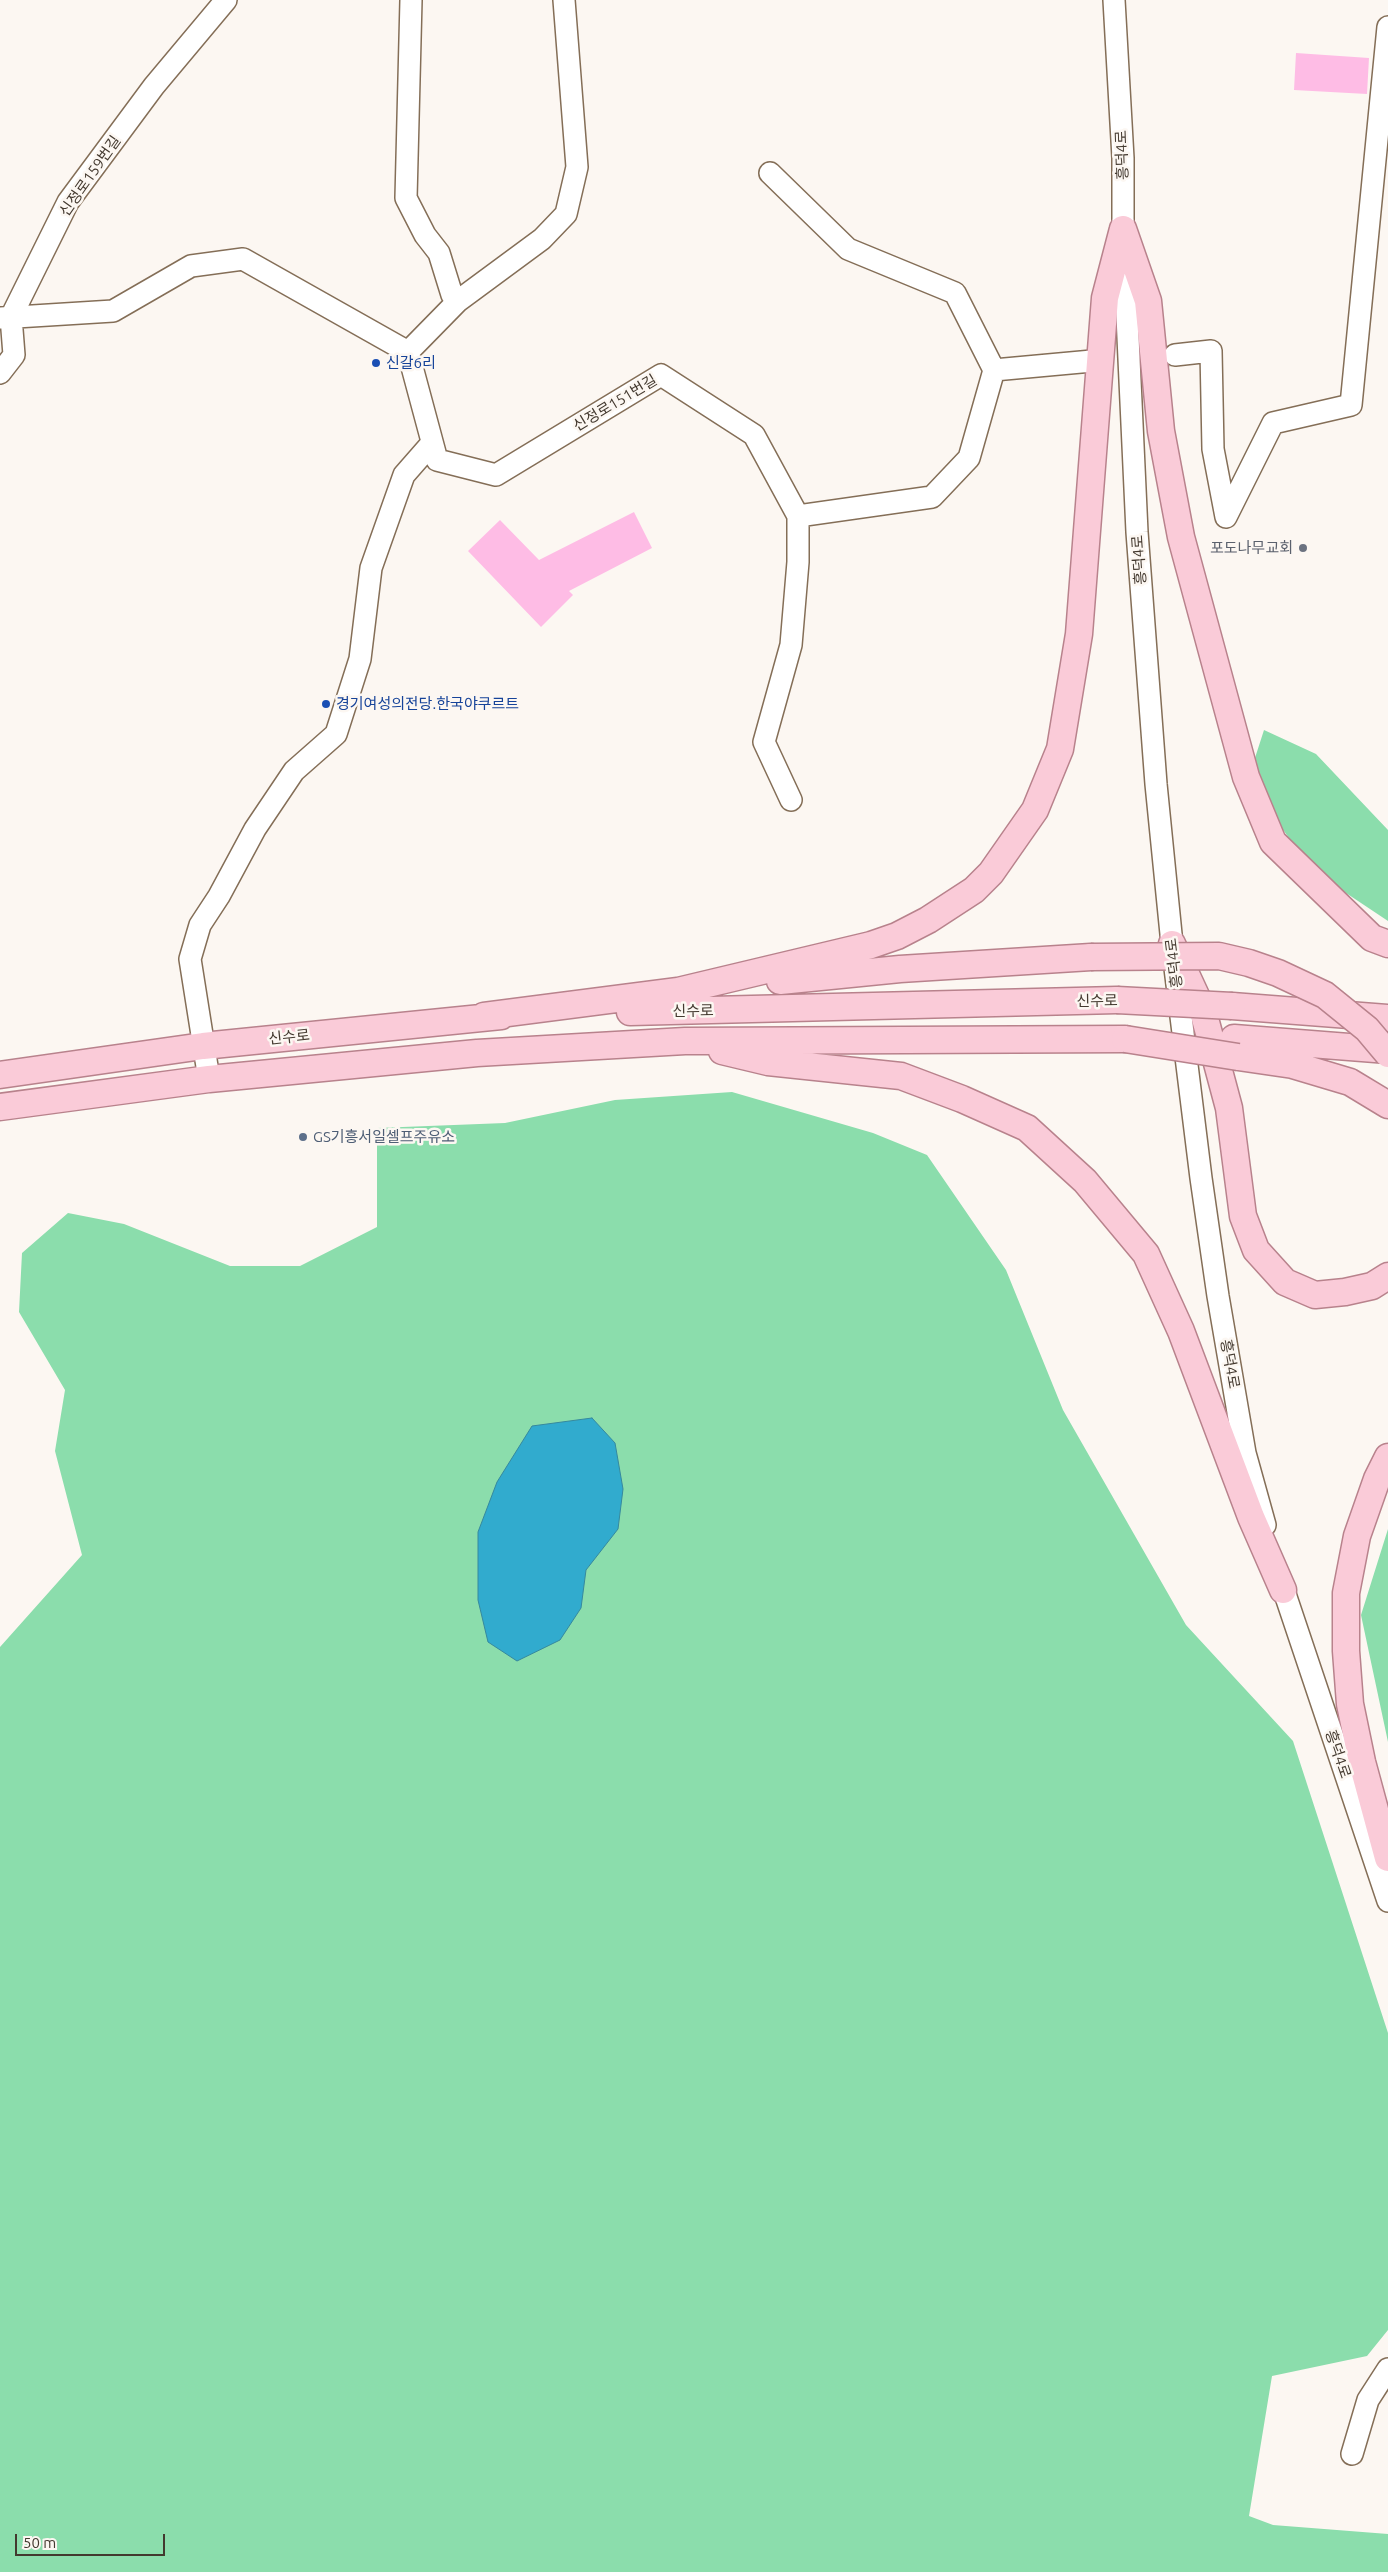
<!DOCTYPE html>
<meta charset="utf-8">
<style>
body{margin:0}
#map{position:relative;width:1388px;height:2572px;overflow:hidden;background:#fcf7f2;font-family:Ubuntu,sans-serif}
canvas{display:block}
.scale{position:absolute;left:15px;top:2534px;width:150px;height:22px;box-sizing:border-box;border:2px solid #43392f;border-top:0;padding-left:6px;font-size:15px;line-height:18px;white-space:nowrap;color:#43392f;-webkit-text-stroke:4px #fcf7f2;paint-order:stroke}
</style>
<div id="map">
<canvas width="1388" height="2572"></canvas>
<div class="scale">50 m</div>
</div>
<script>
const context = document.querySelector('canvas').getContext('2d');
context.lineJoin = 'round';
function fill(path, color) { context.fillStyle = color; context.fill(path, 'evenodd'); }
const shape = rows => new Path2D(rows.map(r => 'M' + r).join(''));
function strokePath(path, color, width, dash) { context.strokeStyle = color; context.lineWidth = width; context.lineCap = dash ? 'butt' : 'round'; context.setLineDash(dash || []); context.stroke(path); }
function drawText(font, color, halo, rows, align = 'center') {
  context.font = font + ' Ubuntu,"Noto Sans KR",sans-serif'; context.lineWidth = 5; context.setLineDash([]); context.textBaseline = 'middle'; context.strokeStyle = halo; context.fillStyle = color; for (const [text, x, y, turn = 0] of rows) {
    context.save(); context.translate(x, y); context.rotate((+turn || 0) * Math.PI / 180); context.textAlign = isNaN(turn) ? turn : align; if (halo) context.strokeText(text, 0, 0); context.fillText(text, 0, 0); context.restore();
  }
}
const green = shape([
 [1264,730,1316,754,1388,830,1388,921,1313,871,1273,816,1254,761],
 [732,1092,873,1133,927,1155,1006,1270,1063,1410,1186,1625,1293,1741,1388,2033,1388,2330,1367,2356,1272,2376,1249,2516,1273,2525,1388,2534,1388,2572,0,2572,0,1647,82,1555,55,1451,65,1390,19,1312,22,1253,68,1213,124,1224,230,1266,300,1266,377,1227,377,1128,505,1123,615,1100],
 [1388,1529,1388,1742,1361,1615]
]);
const water = shape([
 [592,1418,615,1443,623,1489,618,1529,586,1570,581,1608,560,1640,517,1661,488,1642,478,1600,478,1532,497,1482,532,1426,592,1418]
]);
const building = shape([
 [1296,53,1369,58,1367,94,1294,90],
 [634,512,652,548,569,591,573,595,541,627,468,551,500,520,539,560]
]);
const minorTunnel = shape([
 [1092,361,1170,356]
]);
const minor = shape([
 [411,0,406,198,425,235,439,253,452,295,458,301],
 [564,0,577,167,566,214,542,239,458,301,408,352,437,460,496,475,661,375,754,435,798,516,798,562,791,645,764,742,791,800],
 [1114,0,1123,158,1123,229,1137,532,1156,784,1172,944,1201,1178,1218,1296,1245,1453,1265,1525],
 [770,173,848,249,955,293,994,370,969,458,932,497,798,516],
 [0,318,113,311,191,266,243,259,408,352],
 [1175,355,1211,351,1213,449,1226,517,1273,423,1351,405,1388,27],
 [994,370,1092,361],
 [0,373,14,355,11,317,68,202,154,86,226,0],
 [209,1079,190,959,200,925,219,896,255,829,294,771,336,734,360,659,371,568,404,475,432,443],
 [1279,1576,1388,1901],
 [1352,2454,1368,2400,1388,2369]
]);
const major = shape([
 [1123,229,1148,301,1161,431,1181,537,1246,777,1273,842,1372,938,1388,944],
 [1172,944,1203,1011,1229,1108,1243,1216,1256,1250,1285,1282,1315,1295,1345,1292,1372,1286,1388,1276],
 [780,981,900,969,1091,957],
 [1232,1006,1388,1018],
 [630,1012,1117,1000],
 [484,1016,678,991,871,945,897,936,928,920,974,890,991,873,1035,810,1060,749,1079,634,1105,298,1123,229],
 [1234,1038,1388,1050],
 [722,1051,768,1062,901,1076,962,1099,1027,1128,1085,1181,1146,1254,1181,1331,1251,1517,1283,1590],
 [1238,1057,1293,1065,1350,1082,1388,1105],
 [0,1075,203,1046,501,1016],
 [0,1107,209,1079,477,1053,685,1041,1125,1039],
 [1388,1457,1377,1479,1357,1536,1346,1593,1346,1651,1350,1704,1362,1762,1388,1858]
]);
const majorBridge = shape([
 [1091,957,1219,956,1249,963,1278,973,1325,995,1367,1029,1388,1054],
 [1117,1000,1232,1006],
 [1125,1039,1238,1057]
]);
const markers = [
 [376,363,5,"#1a4fb4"],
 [1303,548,5,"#6b7280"],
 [326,704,5,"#1a4fb4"],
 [303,1137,5,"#5c6f8a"]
];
const streetNames = [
 ["흥덕4로",1122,155,-92],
 ["신정로159번길",90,176,-55],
 ["신정로151번길",615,403,-31],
 ["흥덕4로",1139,560,-94],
 ["흥덕4로",1174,963,-97],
 ["신수로",1097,1001,-1],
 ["신수로",693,1011,-1],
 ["신수로",289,1037,-6],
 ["흥덕4로",1230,1364,80],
 ["흥덕4로",1338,1754,71]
];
const transitNames = [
 ["신갈6리",386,363],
 ["경기여성의전당.한국야쿠르트",336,704]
];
const worshipNames = [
 ["포도나무교회",1293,548]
];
const serviceNames = [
 ["GS기흥서일셀프주유소",313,1137]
];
fill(green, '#8bddac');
fill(water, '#31abce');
strokePath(water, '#36899e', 1);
fill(building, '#febce5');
strokePath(minorTunnel, '#d7d1cb', 21, [21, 11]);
strokePath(minor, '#846e57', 24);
strokePath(major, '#b8828c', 29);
strokePath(minor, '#fff', 21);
strokePath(major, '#facbd8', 26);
strokePath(majorBridge, '#b8828c', 29, []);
strokePath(majorBridge, '#facbd8', 26);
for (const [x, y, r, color] of markers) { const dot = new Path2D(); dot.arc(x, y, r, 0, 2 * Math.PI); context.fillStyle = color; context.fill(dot); strokePath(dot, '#fcf7f2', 2); }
drawText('15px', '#43392f', '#fcf7f2', streetNames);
drawText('15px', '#164399', '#fcf7f2', transitNames, 'left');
drawText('15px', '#5b616d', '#fcf7f2', worshipNames, 'right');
drawText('15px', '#4e5e75', '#fcf7f2', serviceNames, 'left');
</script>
